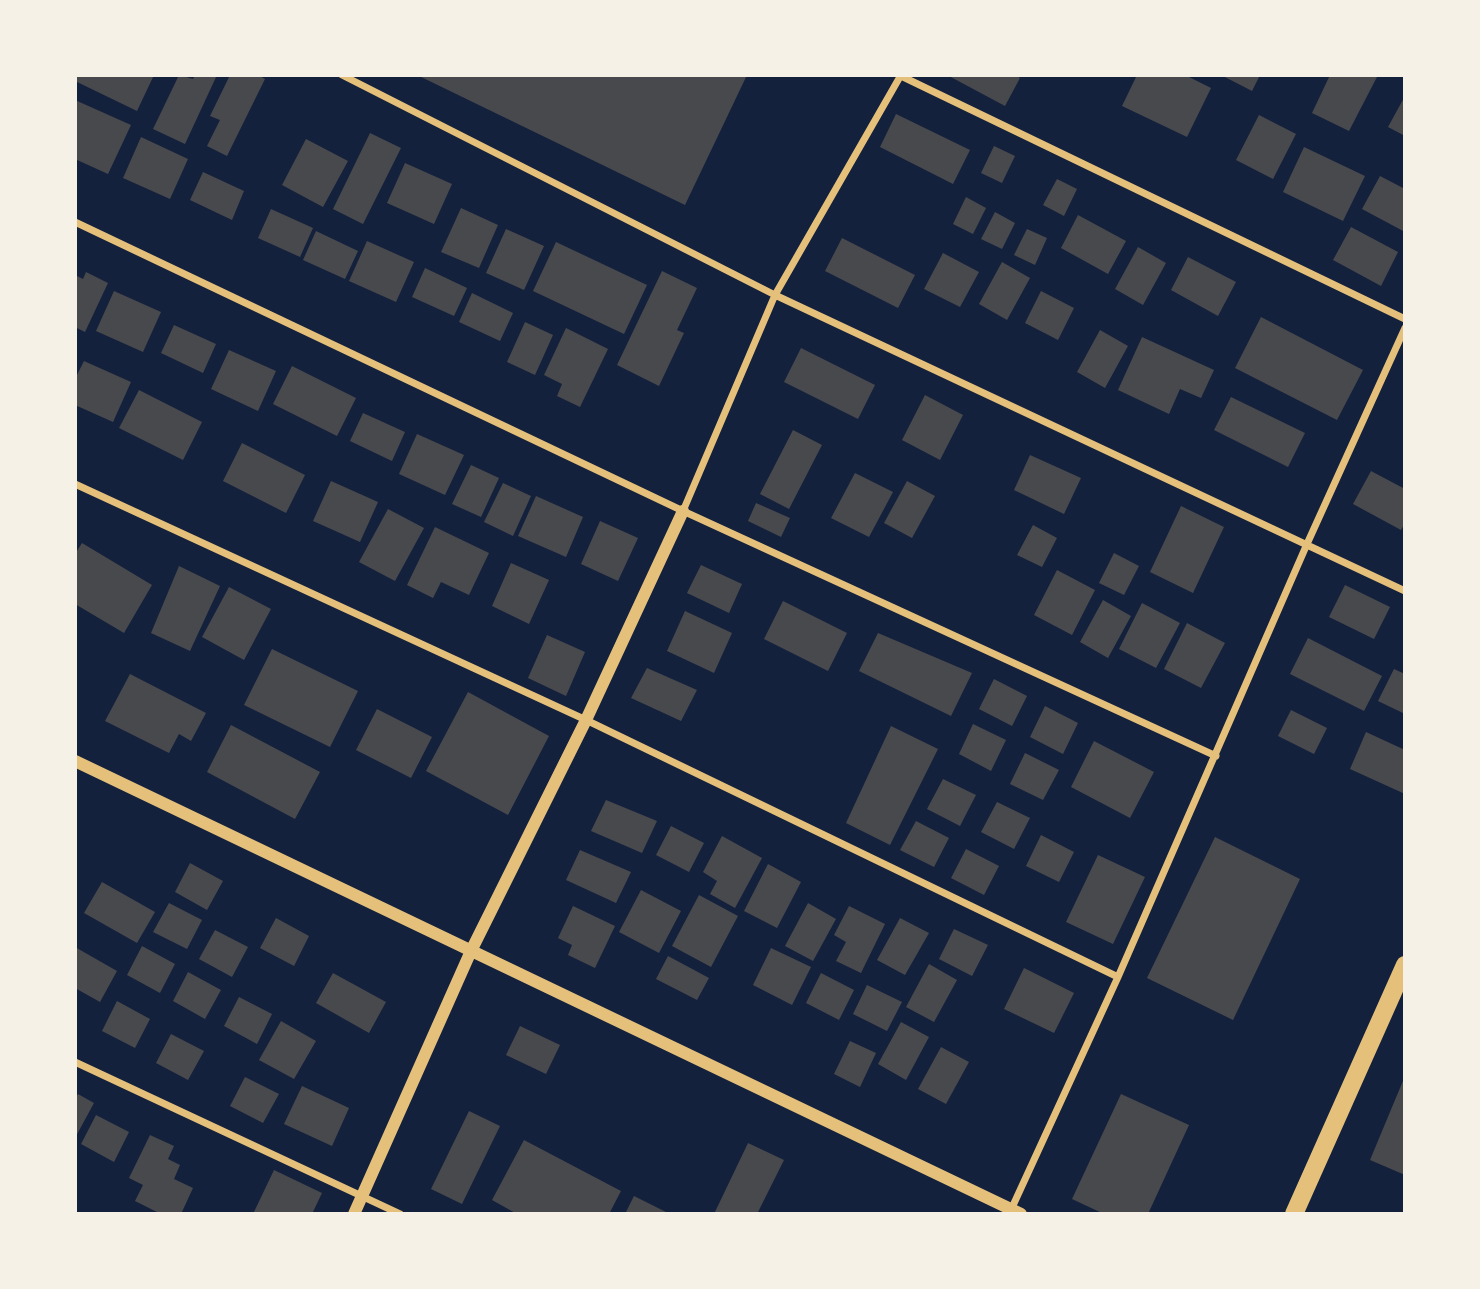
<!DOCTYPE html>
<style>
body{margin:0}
#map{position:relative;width:1480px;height:1289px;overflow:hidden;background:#14213d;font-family:"Sofia Sans Condensed",sans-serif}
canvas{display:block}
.frame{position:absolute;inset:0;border:77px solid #f6f1e7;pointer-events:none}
</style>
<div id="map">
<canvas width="1480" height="1289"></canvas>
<div class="frame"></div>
</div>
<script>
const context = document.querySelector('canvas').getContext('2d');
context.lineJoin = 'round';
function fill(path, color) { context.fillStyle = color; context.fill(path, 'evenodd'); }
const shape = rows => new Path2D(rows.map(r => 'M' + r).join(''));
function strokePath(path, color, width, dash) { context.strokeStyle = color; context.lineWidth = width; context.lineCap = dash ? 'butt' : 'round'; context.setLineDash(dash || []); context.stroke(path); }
const building = shape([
 [75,75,154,75,137,111,75,81],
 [179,75,193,79,195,75,217,75,185,144,153,129],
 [230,75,258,75,265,79,227,156,207,146,220,120,210,116],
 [417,75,747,75,685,205],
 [947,75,1015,75,1020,78,1005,106],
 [1137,75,1185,75,1211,88,1187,137,1122,106],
 [1221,75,1260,75,1252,91],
 [1330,75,1378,75,1349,131,1312,113],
 [1405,96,1405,136,1388,127],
 [75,100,131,125,108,174,75,159],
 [896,114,970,150,953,184,880,147],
 [1259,115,1296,134,1273,179,1236,160],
 [370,133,401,148,363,224,333,209],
 [141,137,188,159,170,199,123,178],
 [306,139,348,161,323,207,282,185],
 [994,146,1015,156,1002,183,981,173],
 [1304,147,1365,176,1343,221,1283,192],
 [405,163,452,184,434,224,387,203],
 [203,172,244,191,232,220,190,200],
 [1380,176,1405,189,1405,232,1362,209],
 [1057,179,1077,189,1064,216,1043,205],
 [966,197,986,208,973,234,953,224],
 [461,208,498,225,479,268,441,252],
 [271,209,313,228,300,257,258,238],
 [995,212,1015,223,1002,249,981,239],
 [1078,215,1126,241,1108,274,1061,248],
 [1351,227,1398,252,1381,286,1333,260],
 [506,229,544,246,524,290,486,273],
 [1027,229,1047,238,1035,265,1014,255],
 [316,231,358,251,345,279,303,260],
 [842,238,915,275,898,308,825,271],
 [367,241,414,262,396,302,349,281],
 [556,242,647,285,624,334,533,291],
 [1138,247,1166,263,1143,305,1115,289],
 [943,253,979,272,960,307,924,289],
 [1188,257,1236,282,1218,316,1171,290],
 [1002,262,1030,278,1007,320,979,304],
 [425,268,467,288,454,316,412,297],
 [662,271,697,288,677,330,684,333,659,386,617,365],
 [86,272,108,283,85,332,75,327,75,275,83,279],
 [114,291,161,312,143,352,96,331],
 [1041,291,1074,308,1058,340,1025,323],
 [472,293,513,313,500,341,459,322],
 [1261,317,1363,370,1337,420,1235,368],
 [525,322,553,335,535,375,507,362],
 [174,325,216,344,203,373,161,353],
 [566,328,608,349,580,407,557,396,562,384,544,375],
 [1100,330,1128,346,1105,388,1077,372],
 [1142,337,1214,370,1201,398,1180,389,1169,414,1118,390],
 [801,348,875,385,858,419,784,382],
 [229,350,276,371,258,411,211,389],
 [84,361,131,382,113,422,75,405,75,379],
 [292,366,356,398,337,436,273,404],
 [139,390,202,422,183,460,119,428],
 [925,395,963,415,940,460,902,440],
 [1231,397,1305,433,1288,467,1214,430],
 [363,413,405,432,392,461,350,441],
 [793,430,822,445,789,509,760,494],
 [417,434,464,455,445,495,399,474],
 [242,443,305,475,286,513,223,481],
 [1030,455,1081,478,1064,514,1014,490],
 [471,465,499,478,481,517,452,504],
 [1371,471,1405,489,1405,523,1401,530,1353,504],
 [855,473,893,492,869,537,831,518],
 [331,481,378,502,360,542,313,521],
 [907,481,935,496,912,538,884,523],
 [503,483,531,496,513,536,484,522],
 [536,496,583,517,566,557,518,536],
 [756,503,790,518,781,537,748,521],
 [1181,506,1224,527,1193,593,1150,572],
 [388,509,424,528,395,581,359,562],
 [600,521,638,538,618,581,581,564],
 [1033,525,1057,538,1042,567,1017,555],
 [435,527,489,553,469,595,441,582,433,598,407,585],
 [82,543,152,585,124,633,75,604,75,554],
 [1114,553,1139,566,1124,595,1099,583],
 [511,563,549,580,529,624,492,606],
 [701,565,742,584,729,613,687,593],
 [179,566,220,586,190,651,151,633],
 [1057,570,1095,590,1072,635,1034,615],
 [1345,585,1390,607,1374,639,1329,617],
 [229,587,271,609,244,660,202,637],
 [1103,600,1131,616,1108,658,1080,642],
 [783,601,847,633,828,671,764,639],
 [1142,603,1180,623,1156,668,1119,649],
 [685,611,732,633,714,673,667,651],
 [1187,623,1225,643,1201,688,1164,669],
 [878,633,972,673,951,716,859,671],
 [547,635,585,652,566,696,528,678],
 [1308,638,1382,676,1364,711,1290,674],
 [272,649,358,691,330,747,244,705],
 [647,668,697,690,681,721,631,698],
 [1394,669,1405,674,1405,714,1378,701],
 [130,674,206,713,191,741,179,734,169,753,105,721],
 [994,679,1027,696,1012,726,979,709],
 [468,692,549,736,508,815,426,771],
 [1045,706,1078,723,1063,754,1030,737],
 [377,709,432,737,411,778,356,750],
 [1291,710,1327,728,1314,754,1278,736],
 [973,724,1006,740,991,771,959,754],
 [231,725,320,772,295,819,207,772],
 [891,726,938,749,890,845,846,823],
 [1366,732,1405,750,1405,794,1350,769],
 [1094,741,1154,772,1130,818,1071,787],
 [1025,753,1059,770,1043,800,1010,784],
 [943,779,976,795,960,826,927,809],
 [606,800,657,821,642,853,591,831],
 [997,802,1030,818,1014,849,981,832],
 [916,821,949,838,934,867,900,850],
 [671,826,704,843,689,872,656,855],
 [1041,835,1074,852,1059,882,1026,866],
 [722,836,762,858,735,908,710,894,717,881,703,872],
 [1215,837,1300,879,1233,1020,1147,978],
 [966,849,999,866,984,895,951,878],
 [580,850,631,872,616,903,566,880],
 [1098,855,1145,877,1113,944,1066,922],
 [190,863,223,881,207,910,175,892],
 [768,864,801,882,777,928,744,911],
 [102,882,155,912,137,943,84,913],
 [641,890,681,911,659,953,619,932],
 [699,895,738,916,711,967,672,946],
 [169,903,202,920,187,949,153,932],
 [808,903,836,919,813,961,785,946],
 [573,906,615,926,595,968,568,955,572,945,558,938],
 [849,906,885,924,861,973,836,961,846,942,834,935],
 [276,918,309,936,294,966,260,948],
 [900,918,929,933,905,975,877,960],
 [954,929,988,945,972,976,939,959],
 [215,930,248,947,232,977,199,959],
 [142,946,175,964,160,993,127,975],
 [75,947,117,971,100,1002,75,988],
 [771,948,811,967,792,1005,753,985],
 [668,956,709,978,697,1000,656,979],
 [929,964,957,980,934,1022,906,1007],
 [1024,968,1074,993,1054,1033,1004,1009],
 [188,972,221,990,205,1019,173,1001],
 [333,973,386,1002,369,1033,316,1003],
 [821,973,854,990,839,1020,806,1003],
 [867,985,902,1002,887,1031,853,1014],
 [239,997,272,1014,257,1044,224,1026],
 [117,1001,150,1019,135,1048,102,1031],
 [281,1021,316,1041,294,1079,259,1060],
 [901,1022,929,1037,906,1080,878,1064],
 [520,1026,560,1045,546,1074,506,1055],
 [171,1034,204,1051,188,1080,156,1063],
 [850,1041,876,1053,860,1087,834,1074],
 [941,1047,969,1062,946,1104,918,1089],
 [1405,1076,1405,1175,1370,1160],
 [245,1077,279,1094,263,1123,230,1106],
 [302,1086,349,1108,332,1146,284,1124],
 [78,1094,94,1103,75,1138,75,1099],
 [1121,1094,1189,1125,1148,1214,1104,1214,1072,1199],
 [469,1111,500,1126,462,1204,431,1189],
 [96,1115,129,1132,114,1162,81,1144],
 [150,1135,174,1146,168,1159,180,1165,174,1179,193,1188,181,1214,161,1214,135,1201,143,1185,129,1178],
 [524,1140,621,1191,609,1214,517,1214,492,1200],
 [748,1143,784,1160,757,1214,714,1214],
 [274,1170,322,1193,312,1214,253,1214],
 [634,1196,670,1214,625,1214]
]);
const minor = shape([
 [342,75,775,295,1405,591],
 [901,76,1405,319],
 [75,222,683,511,1216,756],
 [75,484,586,720,1118,977],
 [683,511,775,295,901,75],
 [75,1062,400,1214],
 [1010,1212,1118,977,1307,544,1405,328]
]);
const tertiary = shape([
 [75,761,1021,1214],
 [354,1214,471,951,586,720,683,511]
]);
const primary = shape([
 [1294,1214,1405,965]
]);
fill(building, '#48494c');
strokePath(minor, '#e5c07b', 7);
strokePath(tertiary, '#e5c07b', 12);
strokePath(primary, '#e5c07b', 18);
</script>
